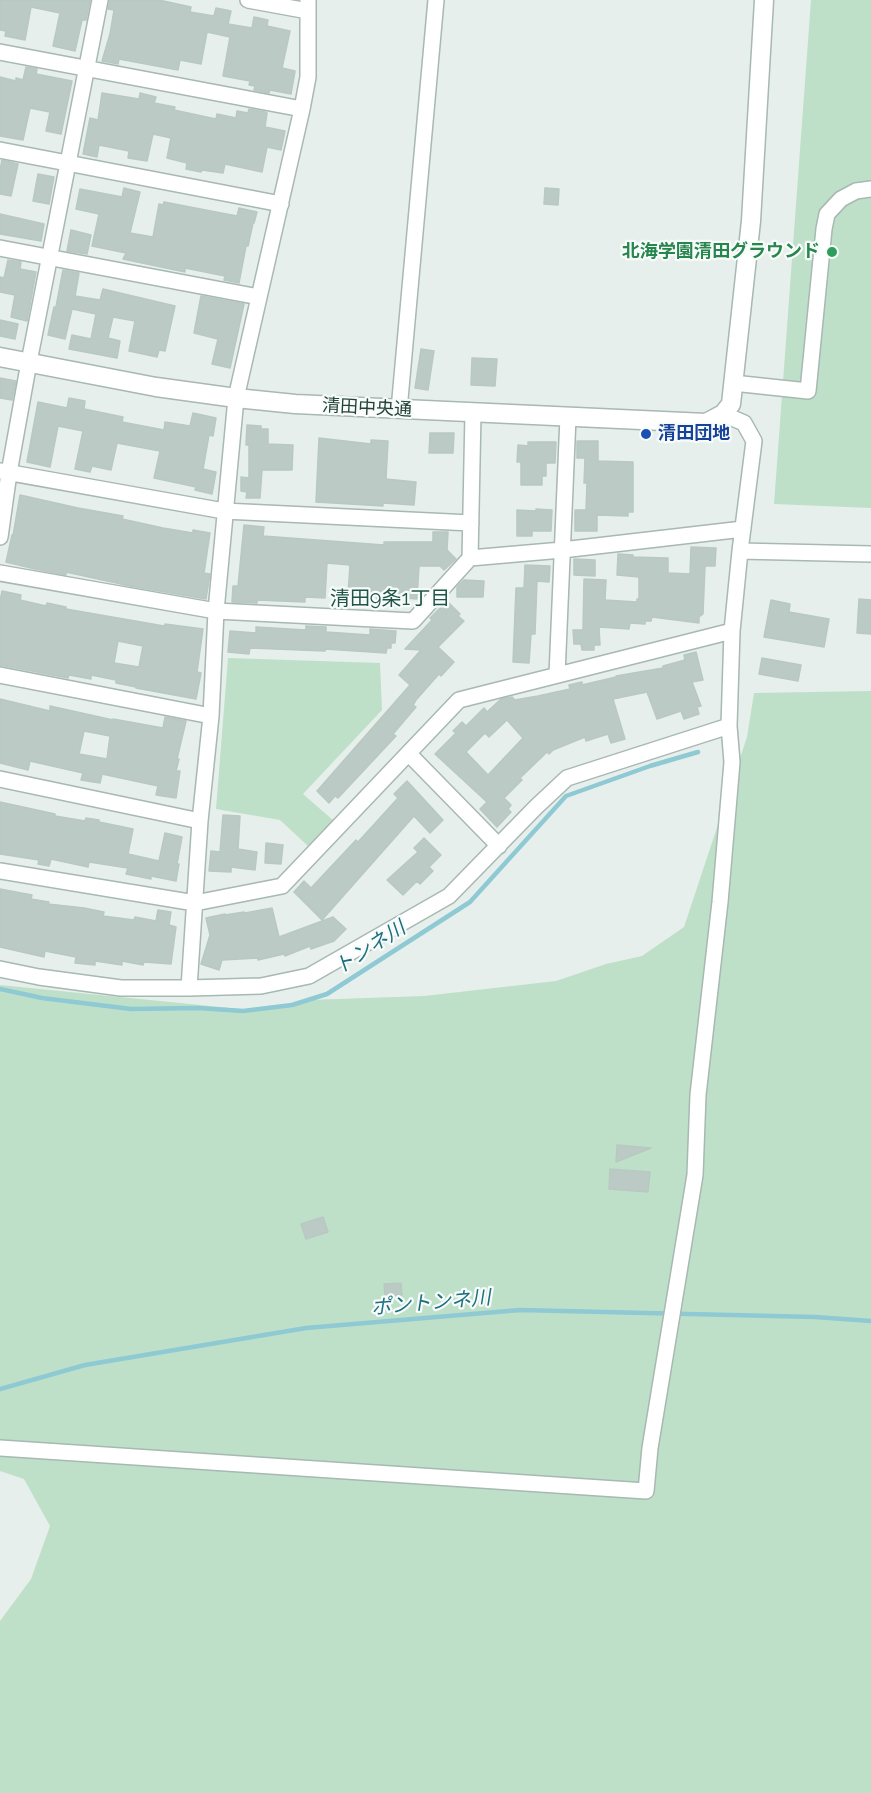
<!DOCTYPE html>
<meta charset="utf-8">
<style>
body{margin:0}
canvas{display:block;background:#e6efeb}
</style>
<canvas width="871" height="1793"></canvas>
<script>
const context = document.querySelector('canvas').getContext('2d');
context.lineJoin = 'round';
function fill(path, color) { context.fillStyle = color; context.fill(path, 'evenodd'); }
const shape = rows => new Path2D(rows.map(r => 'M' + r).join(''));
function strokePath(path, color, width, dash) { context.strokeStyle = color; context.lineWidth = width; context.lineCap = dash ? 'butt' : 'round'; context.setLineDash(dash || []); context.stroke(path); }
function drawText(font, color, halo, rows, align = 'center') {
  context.font = font + ' Raleway,"Noto Sans JP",sans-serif'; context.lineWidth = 4.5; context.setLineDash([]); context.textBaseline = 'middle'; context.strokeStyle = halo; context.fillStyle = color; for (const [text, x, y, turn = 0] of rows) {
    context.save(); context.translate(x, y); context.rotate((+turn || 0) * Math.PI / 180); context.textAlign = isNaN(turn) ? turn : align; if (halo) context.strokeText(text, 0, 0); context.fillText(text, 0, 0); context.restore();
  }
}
const green = shape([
 [811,0,871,0,871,508,774,504],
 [228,658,380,663,382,710,303,794,334,821,309,847,280,820,216,809],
 [871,691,871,1793,0,1793,0,1621,31,1579,50,1526,24,1479,0,1471,0,985,260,1011,308,1000,424,996,556,981,606,964,642,956,684,927,747,737,754,693]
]);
const stream = shape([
 [0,989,42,998,131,1009,198,1008,243,1011,292,1005,327,994,470,902,566,796,650,766,698,752],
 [0,1389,85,1365,306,1328,520,1310,815,1317,871,1321]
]);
const building = shape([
 [0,0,90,0,86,20,82,20,75,51,53,46,60,13,31,7,25,40,5,36,6,31,0,30,0,0],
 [110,0,159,0,191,7,190,12,214,16,216,8,231,11,228,24,252,28,254,17,268,20,267,26,290,31,282,68,295,71,291,94,270,90,269,93,254,90,255,86,249,85,250,81,223,76,230,37,207,32,201,64,180,60,178,70,119,59,118,64,102,61,110,34,114,10,108,9,110,0],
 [26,67,37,69,36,74,72,81,61,134,46,131,50,112,30,108,23,140,0,136,0,77,16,81,16,78,23,80,26,67],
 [102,93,139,99,140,93,156,97,154,103,175,107,174,110,216,119,217,114,236,118,237,111,248,113,249,109,265,112,267,113,265,127,285,131,281,150,267,147,262,172,225,164,223,173,202,170,201,172,186,169,187,163,167,158,171,138,153,134,147,161,128,158,129,151,99,145,97,157,83,154,90,118,98,120,102,93],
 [2,160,18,164,11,196,0,194,0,170,2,160],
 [38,174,54,177,49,204,33,201,38,174],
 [124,188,140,192,130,233,153,237,159,204,163,205,164,202,237,216,239,208,257,212,254,223,253,223,248,246,246,246,239,283,224,280,225,276,185,268,185,272,123,259,126,253,92,246,99,214,76,209,80,189,122,197,124,188],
 [545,188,559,189,558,205,544,204,545,188],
 [0,214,44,224,41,241,0,234,0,214],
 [71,230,91,235,87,254,67,251,71,230],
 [8,260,21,262,20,269,36,272,27,321,11,317,15,295,0,292,0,277,4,278,8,260],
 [63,270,79,273,75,296,100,300,103,289,175,306,165,351,159,350,157,357,129,351,135,321,113,317,108,338,120,341,117,358,69,349,72,335,91,339,96,314,72,309,65,339,48,335,54,307,56,307,63,270],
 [201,296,244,304,230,368,212,364,218,339,194,333,201,296],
 [0,320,18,324,15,339,0,336,0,320],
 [421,349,434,351,428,390,415,388,421,349],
 [472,358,497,359,495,386,471,385,472,358],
 [0,378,16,381,12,400,0,398,0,378],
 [69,398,85,401,84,409,123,417,122,422,164,430,165,422,190,426,193,413,216,418,213,436,209,435,203,469,216,472,212,494,195,490,196,487,154,478,160,451,117,443,111,470,92,466,90,472,75,469,83,431,58,426,50,467,27,462,38,402,67,408,69,398],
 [247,425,261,426,261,429,268,429,268,444,293,445,292,470,262,470,260,498,246,498,247,492,241,491,241,477,249,478,249,445,246,445,247,425],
 [430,433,454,433,453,453,429,453,430,433],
 [319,438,371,444,371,440,388,441,386,479,416,482,414,505,383,503,383,506,316,502,319,438],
 [577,441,598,441,598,461,633,462,633,512,628,512,628,516,597,515,597,531,575,531,575,510,586,510,587,483,584,483,585,458,577,458,577,441],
 [528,442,556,442,555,463,546,463,546,476,542,476,542,485,521,485,521,462,517,462,518,445,528,446,528,442],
 [20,495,78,508,123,516,122,519,163,528,193,533,193,530,210,533,204,573,210,574,206,599,130,586,66,572,66,575,35,569,6,562,12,535,13,536,20,495],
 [536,509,552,510,551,531,532,531,532,536,517,536,517,510,536,511,536,509],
 [244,525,264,527,263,536,384,545,384,542,433,542,433,532,448,532,447,550,456,559,444,570,440,566,419,566,417,599,390,597,390,606,376,606,377,596,348,594,350,565,327,563,325,598,305,597,305,602,257,600,257,603,232,602,233,586,238,586,244,525],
 [691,547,716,548,715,566,705,566,703,614,699,617,699,623,652,617,651,621,645,621,645,624,630,623,629,629,599,627,600,645,594,645,594,650,582,650,581,644,574,644,573,630,583,630,584,579,606,580,605,600,637,602,637,599,639,599,639,577,617,575,618,554,633,555,633,557,668,558,668,573,690,574,691,547],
 [574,559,595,560,595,576,574,575,574,559],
 [525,565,550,566,549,582,537,581,535,634,531,634,529,663,513,662,516,588,524,588,525,565],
 [464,580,484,581,483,597,457,597,457,587,464,580],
 [2,591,21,595,20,600,46,606,47,603,66,607,66,609,164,626,165,624,203,629,197,672,201,673,196,699,136,688,136,687,116,683,116,680,91,675,91,679,69,675,68,678,0,665,0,601,2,591],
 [118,641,143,646,139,667,114,663,118,641],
 [859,599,871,600,871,634,857,633,859,599],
 [771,600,790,604,789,612,829,619,824,647,764,637,771,600],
 [447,601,460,614,458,616,464,621,438,647,454,662,441,676,439,674,416,700,413,705,416,707,393,734,396,736,338,798,335,796,329,803,317,791,410,685,399,675,421,650,405,649,432,620,430,618,447,601],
 [306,626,326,627,326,632,370,635,370,629,396,631,395,643,391,643,391,648,387,648,386,653,325,649,325,651,250,648,249,654,228,652,230,631,256,633,256,627,306,630,306,626],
 [696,652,703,680,692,682,701,706,697,707,699,714,684,719,681,711,657,719,647,692,613,699,625,739,611,743,608,734,586,741,585,737,553,750,549,754,547,752,520,778,522,780,504,798,511,805,508,809,511,812,497,827,480,809,487,802,435,754,456,733,453,731,462,722,466,726,484,708,487,712,501,699,512,697,515,700,538,696,570,689,569,685,582,682,582,685,616,677,616,676,663,668,663,666,685,660,684,655,696,652],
 [507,720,523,738,488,775,466,752,485,733,489,737,507,720],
 [762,658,801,665,798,681,759,674,762,658],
 [0,699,50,711,50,706,113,720,113,719,163,728,165,717,186,721,177,759,179,759,176,771,180,771,176,798,156,795,158,786,102,774,100,783,81,780,83,773,30,761,28,770,0,763,0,699],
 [84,731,110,736,107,759,79,754,84,731],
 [407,781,443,820,430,833,414,816,322,920,294,892,304,881,311,888,356,840,358,842,398,798,394,794,407,781],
 [0,802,55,814,55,816,85,821,86,818,99,820,99,822,133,829,128,854,159,861,165,833,182,837,177,864,179,864,176,881,151,876,151,879,126,874,128,868,89,862,88,867,51,859,49,866,38,864,39,860,0,854,0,802],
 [223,815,240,816,238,849,257,852,255,870,231,867,231,872,209,871,211,851,220,852,223,815],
 [424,838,441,855,429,867,433,871,420,884,417,881,403,895,387,880,418,852,414,848,424,838],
 [266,843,283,845,281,864,265,863,266,843],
 [0,889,32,895,31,899,49,902,48,904,84,908,104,912,103,916,134,920,135,917,156,921,158,910,171,912,169,925,176,927,171,964,144,962,143,965,122,961,122,965,95,961,95,965,75,963,76,957,45,951,44,957,0,947,0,889],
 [272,908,279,937,333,917,346,929,334,941,311,949,310,946,285,956,284,954,258,960,258,958,222,960,219,970,201,964,210,935,206,918,225,914,225,915,244,912,245,913,272,908],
 [617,1145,651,1148,616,1162,617,1145],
 [610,1169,650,1172,648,1192,609,1189,610,1169],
 [323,1217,328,1232,306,1239,301,1224,323,1217],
 [401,1283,402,1295,385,1295,384,1284,401,1283]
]);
const minor = shape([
 [248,0,308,11],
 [0,52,302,109],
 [0,150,281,204],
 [0,248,259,297],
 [733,383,808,391,824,229,827,214,841,199,856,191,871,189],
 [399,410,436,0],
 [0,471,224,511,471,523],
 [0,537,9,473,29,362,100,0],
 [740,551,871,554],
 [470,558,562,550,743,529],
 [0,573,216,611,413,621,470,558,473,413],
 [0,675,211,716],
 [557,675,568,417],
 [409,754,499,846],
 [0,779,200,821,211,716,216,611,236,398,302,109,308,77,308,0],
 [0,871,195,903,282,886,459,700,732,631],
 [0,969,39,977,121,988,189,988,261,986,309,976,449,896,536,807,567,778,729,726,732,631,740,551,754,441,744,423,723,414],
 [189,988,200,821],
 [0,1448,646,1491,650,1448,695,1175,698,1095,720,902,732,762,729,726]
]);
const tertiary = shape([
 [0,357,156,387,236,398,295,404,706,423,723,414,731,404,751,221,764,0]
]);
const markers = [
 [832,252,6,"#2e9e5b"],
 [646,434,6,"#1a4fb4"]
];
const leisureNames = [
 ["北海学園清田グラウンド",820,252]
];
const streetNames = [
 ["清田中央通",367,408,3]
];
const transitNames = [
 ["清田団地",658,434]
];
const neighbourhoodNames = [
 ["清田9条1丁目",390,599]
];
const waterNames = [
 ["トンネ川",370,948,-33],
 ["ポントンネ川",431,1303,-5]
];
fill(green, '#bfe0c8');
strokePath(stream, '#8ec9d4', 4.5);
fill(building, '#bbcac4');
strokePath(building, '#b8c9c2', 1.5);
strokePath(minor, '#a8b8b2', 18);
strokePath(tertiary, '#a8b8b2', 21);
strokePath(minor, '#fff', 15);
strokePath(tertiary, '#fff', 18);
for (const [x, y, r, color] of markers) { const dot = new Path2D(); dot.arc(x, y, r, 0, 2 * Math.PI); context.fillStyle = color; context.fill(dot); strokePath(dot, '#f7fbf9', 2); }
drawText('bold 18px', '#27864d', '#f7fbf9', leisureNames, 'right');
drawText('18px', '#24423a', '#f7fbf9', streetNames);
drawText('bold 18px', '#164399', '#f7fbf9', transitNames, 'left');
drawText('20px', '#1f5548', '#f7fbf9', neighbourhoodNames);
drawText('italic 20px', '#1c6f80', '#f7fbf9', waterNames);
</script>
